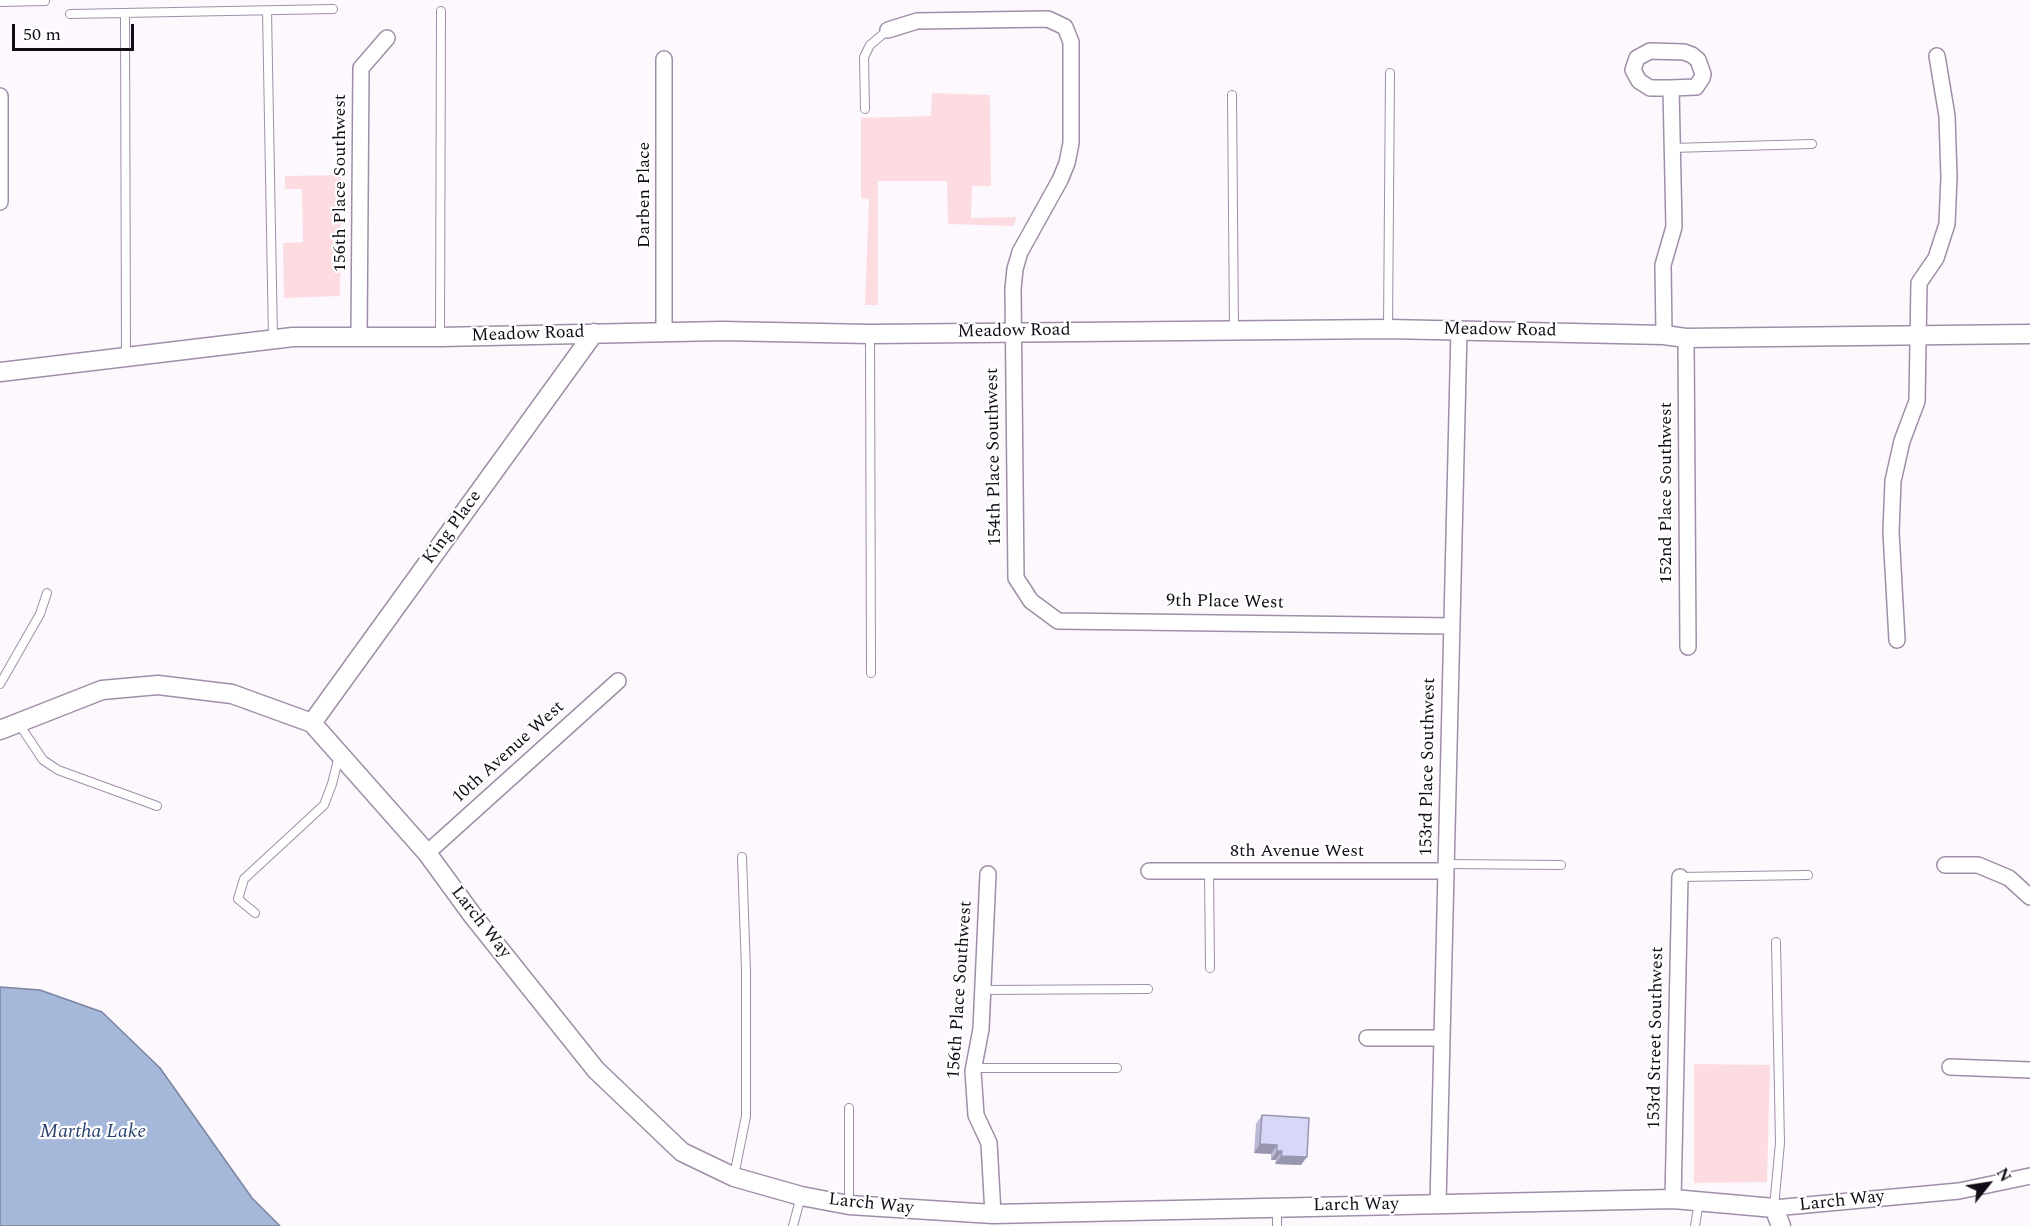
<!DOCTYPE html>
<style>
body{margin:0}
#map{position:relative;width:2030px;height:1226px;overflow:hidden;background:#fcf8fe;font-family:Spectral,serif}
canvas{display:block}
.north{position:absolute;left:1958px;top:1154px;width:60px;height:60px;-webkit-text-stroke:4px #fff;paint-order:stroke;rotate:60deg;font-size:16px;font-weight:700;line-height:24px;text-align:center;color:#130c16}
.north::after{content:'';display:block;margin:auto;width:21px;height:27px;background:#130c16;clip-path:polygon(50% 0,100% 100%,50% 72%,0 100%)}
.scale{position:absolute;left:12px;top:24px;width:122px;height:27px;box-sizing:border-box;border:3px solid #130c16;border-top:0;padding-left:8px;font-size:18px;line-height:21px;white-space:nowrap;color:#130c16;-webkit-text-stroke:4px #fff;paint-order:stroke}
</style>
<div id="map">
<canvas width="2030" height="1226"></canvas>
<div class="north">N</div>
<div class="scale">50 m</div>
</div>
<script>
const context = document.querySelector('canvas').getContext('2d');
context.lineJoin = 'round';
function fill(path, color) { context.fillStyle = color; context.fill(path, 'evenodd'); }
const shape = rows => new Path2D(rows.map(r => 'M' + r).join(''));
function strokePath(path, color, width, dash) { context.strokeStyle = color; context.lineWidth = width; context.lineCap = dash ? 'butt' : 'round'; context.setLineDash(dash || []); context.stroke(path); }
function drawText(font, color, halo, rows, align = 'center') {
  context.font = font + ' Spectral,serif'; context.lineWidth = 4.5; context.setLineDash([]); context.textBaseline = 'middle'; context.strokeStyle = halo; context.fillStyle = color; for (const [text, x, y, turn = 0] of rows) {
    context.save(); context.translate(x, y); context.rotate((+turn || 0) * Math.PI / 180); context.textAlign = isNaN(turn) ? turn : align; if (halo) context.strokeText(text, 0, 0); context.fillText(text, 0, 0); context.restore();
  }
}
const green = shape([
 [932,93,990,95,991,186,972,186,971,218,1017,217,1013,226,948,224,947,181,878,181,878,305,865,305,869,199,861,198,861,118,931,116],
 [341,175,340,296,284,298,283,243,303,242,302,189,285,189,285,176],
 [1694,1064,1770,1065,1767,1182,1694,1183]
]);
const water = shape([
 [0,987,40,990,102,1012,160,1068,252,1198,280,1226,0,1226,0,987]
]);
const service = shape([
 [0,2,45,1],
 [267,11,273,339],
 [125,13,126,356],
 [70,14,333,9],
 [1232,95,1234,330],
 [865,109,864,57,870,45,888,30],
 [1672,148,1812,144],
 [1388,329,1390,73],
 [870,334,871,673],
 [440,336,441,11],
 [0,684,40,614,47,593],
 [19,724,43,760,58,770,157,806],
 [1446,864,1561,865],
 [1209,871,1210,968],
 [1680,877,1808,875],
 [255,913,238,899,244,879,324,805,332,784,339,756],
 [983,990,1148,989],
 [974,1068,1117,1068],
 [849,1108,849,1205],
 [734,1176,746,1116,746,971,742,857],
 [1774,1207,1780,1143,1776,942],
 [793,1226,801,1196],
 [1277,1226,1277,1209],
 [1695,1226,1699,1201]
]);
const minor = shape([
 [888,30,917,21,1048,19,1065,27,1071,42,1071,143,1067,163,1060,180,1020,252,1015,269,1013,289,1016,578,1031,601,1058,621,1452,626],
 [0,96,0,202],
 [664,332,664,59],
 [1664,335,1663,265,1674,227,1671,88,1696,87,1702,78,1703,74,1698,60,1692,55,1684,52,1650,51,1637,58,1633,70,1639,81,1650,88,1671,88],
 [359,337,361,68,387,38],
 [1686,338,1688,647],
 [1897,640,1891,532,1893,481,1902,441,1917,401,1919,283,1936,258,1947,224,1949,177,1947,116,1937,56],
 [427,853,618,681],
 [1945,865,1978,865,2009,878,2030,897],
 [1149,871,1446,871],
 [988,874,981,1029,973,1071,976,1115,989,1143,993,1214],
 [1367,1038,1442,1038],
 [1950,1067,2030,1070],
 [1673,1199,1680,877],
 [1438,1204,1459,330],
 [1774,1208,1959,1191,2030,1176]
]);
const tertiary = shape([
 [0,372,293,337,440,337,722,331,870,334,1388,329,1664,335,1686,338,2030,334],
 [312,723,594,333],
 [0,730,102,690,158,685,232,694,312,723,427,853,473,916,596,1070,682,1152,734,1177,801,1196,849,1205,993,1214,1673,1199,1774,1208,1781,1226]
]);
const wall = shape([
 [1262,1115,1301,1165,1275,1164,1276,1160,1271,1160,1271,1154,1254,1153,1256,1124]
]);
const shadedWall = shape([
 [1260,1144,1277,1145,1271,1154,1254,1153],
 [1277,1151,1282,1151,1276,1160,1271,1160],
 [1281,1156,1307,1157,1301,1165,1275,1164]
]);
const building = shape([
 [1262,1115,1309,1118,1307,1157,1281,1156,1282,1151,1277,1151,1277,1145,1260,1144,1262,1115]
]);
const streetNames = [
 ["156th Place Southwest",341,183,-90],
 ["Darben Place",645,195,-90],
 ["Meadow Road",1500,331,1],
 ["Meadow Road",1014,332,-1],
 ["Meadow Road",528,335,-2],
 ["154th Place Southwest",995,457,-91],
 ["152nd Place Southwest",1667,493,-90],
 ["King Place",453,528,-54],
 ["9th Place West",1225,603,1],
 ["10th Avenue West",509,753,-42],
 ["153rd Place Southwest",1429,767,-89],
 ["8th Avenue West",1297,852],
 ["Larch Way",480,923,52],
 ["156th Place Southwest",961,990,-86],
 ["153rd Street Southwest",1657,1038,-89],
 ["Larch Way",1842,1202,-6],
 ["Larch Way",871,1205,6],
 ["Larch Way",1356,1206,-1]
];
const waterNames = [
 ["Martha Lake",93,1133]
];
fill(green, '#fddce1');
fill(water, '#a6b8da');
strokePath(water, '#7a849f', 1.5);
strokePath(service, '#a08ea9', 10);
strokePath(minor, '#a08ea9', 18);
strokePath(tertiary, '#a08ea9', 21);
strokePath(service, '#fff', 8);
strokePath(minor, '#fff', 15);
strokePath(tertiary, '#fff', 18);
fill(wall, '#bbb9d5');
fill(shadedWall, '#9896ae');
fill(building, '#d9d7f8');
strokePath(building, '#9896ae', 1.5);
drawText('18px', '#130c16', '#fff', streetNames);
drawText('italic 20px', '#2b4370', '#fff', waterNames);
</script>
